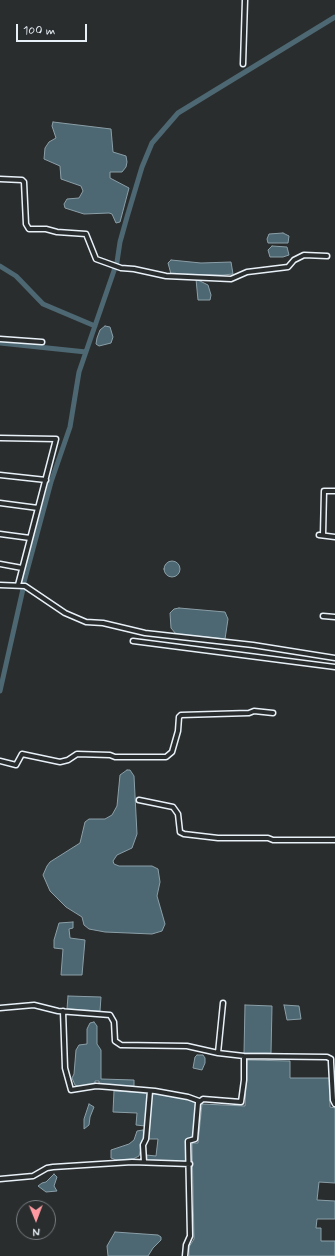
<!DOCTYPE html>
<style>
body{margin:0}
#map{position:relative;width:335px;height:1256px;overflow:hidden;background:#2a2d2e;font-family:Mynerve,sans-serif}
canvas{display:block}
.north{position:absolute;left:16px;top:1200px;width:40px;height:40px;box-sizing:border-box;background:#2a2d2e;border:1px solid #767b7f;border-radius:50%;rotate:179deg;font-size:11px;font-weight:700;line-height:16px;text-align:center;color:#e8f1f8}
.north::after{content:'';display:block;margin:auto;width:14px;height:18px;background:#ff9aa2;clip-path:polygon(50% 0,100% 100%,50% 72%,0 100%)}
.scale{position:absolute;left:16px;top:24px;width:71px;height:18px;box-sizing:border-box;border:2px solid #e8f1f8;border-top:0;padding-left:5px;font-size:12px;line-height:14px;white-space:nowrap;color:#e8f1f8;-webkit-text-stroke:3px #2a2d2e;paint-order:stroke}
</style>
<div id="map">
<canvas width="335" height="1256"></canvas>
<div class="north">N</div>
<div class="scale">100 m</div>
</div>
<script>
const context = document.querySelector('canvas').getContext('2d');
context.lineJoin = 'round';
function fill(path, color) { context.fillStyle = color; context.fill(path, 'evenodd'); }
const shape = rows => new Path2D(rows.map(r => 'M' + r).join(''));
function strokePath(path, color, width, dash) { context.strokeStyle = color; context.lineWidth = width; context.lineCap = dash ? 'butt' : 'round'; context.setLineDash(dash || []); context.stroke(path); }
const water = shape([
 [53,122,111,129,113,152,126,156,127,162,126,167,122,172,110,172,110,178,129,188,120,222,116,223,112,214,109,213,84,214,65,208,64,204,67,199,79,198,83,191,81,186,61,179,60,166,44,159,45,148,49,142,56,138,52,126,53,122],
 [283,233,289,236,288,243,268,243,267,239,269,234,283,233],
 [272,246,287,247,289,255,283,257,270,257,268,250,272,246],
 [171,260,201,263,231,262,233,274,223,275,171,274,168,263,171,260],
 [196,279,208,285,211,295,210,300,198,300,196,279],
 [105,326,110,327,113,337,111,343,99,346,96,344,97,338,100,330,105,326],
 '164 569a8 8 0 1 1 16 0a8 8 0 1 1-16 0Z',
 [179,608,225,612,228,619,225,639,176,634,171,628,170,613,174,609,179,608],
 [127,770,130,770,134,776,137,834,132,848,117,855,113,861,114,864,119,866,152,866,158,869,160,882,157,896,165,924,162,931,152,934,105,932,89,929,84,925,82,917,66,907,50,891,43,875,47,866,50,862,80,843,85,822,89,819,105,819,112,815,117,806,120,775,127,770],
 [73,922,73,928,69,929,70,938,85,940,82,975,61,975,63,949,54,948,54,940,59,923,73,922],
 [68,996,101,997,100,1011,67,1009,68,996],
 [245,1005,272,1006,271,1053,244,1053,245,1005],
 [284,1005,299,1006,301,1019,287,1020,284,1005],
 [94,1022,97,1026,97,1044,101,1050,101,1079,134,1080,134,1086,99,1085,99,1081,95,1081,95,1085,80,1087,75,1085,72,1078,74,1074,76,1050,79,1045,87,1044,87,1029,90,1023,94,1022],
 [197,1055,203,1055,205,1058,205,1063,202,1070,193,1068,195,1057,197,1055],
 [247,1060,290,1061,290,1078,330,1078,330,1107,335,1108,335,1183,319,1182,317,1200,335,1201,335,1219,317,1219,316,1228,321,1228,321,1241,335,1241,335,1256,189,1256,189,1247,194,1239,192,1143,198,1143,202,1104,245,1106,247,1060],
 [114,1091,148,1093,145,1126,136,1125,137,1113,113,1112,114,1091],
 [151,1093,191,1100,196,1103,194,1137,187,1141,187,1162,145,1160,146,1155,156,1156,158,1139,149,1139,151,1093],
 [89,1104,94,1107,90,1117,89,1125,84,1129,84,1119,89,1104],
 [143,1130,144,1137,139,1156,133,1159,116,1160,111,1158,111,1150,129,1144,134,1140,137,1131,143,1130],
 [54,1174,57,1177,54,1186,57,1191,46,1192,38,1186,42,1183,46,1182,54,1174],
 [115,1232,158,1235,161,1237,161,1240,153,1248,148,1256,108,1256,107,1246,115,1232]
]);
const canal = shape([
 [0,266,16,276,43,304,95,326],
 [0,343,86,352],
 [24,582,51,482,70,427,79,372,117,262,120,242,127,217,142,167,152,143,178,113,335,17],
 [0,691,23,589]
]);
const minor = shape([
 [243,64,245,0],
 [0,179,22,180,24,182,26,224,29,229,46,229,57,232,86,234,96,259,121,268,134,269,166,276,231,279,247,272,288,267,294,260,304,255,327,256],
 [0,339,42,342],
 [0,438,56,439,18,585],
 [0,475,46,480],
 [0,503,38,508],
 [0,534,30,538],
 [319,535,335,537],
 [323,535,324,491,335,491],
 [0,564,22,568],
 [0,585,25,586,65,613,86,622,103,623,145,633,253,645,335,658],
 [323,616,335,617],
 [133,641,335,667],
 [0,761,16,765,22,754,60,762,68,760,77,754,110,755,115,757,166,757,172,752,178,731,179,717,181,715,249,713,254,711,273,713],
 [139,800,173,807,178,814,180,832,184,834,218,838,268,838,273,840,335,840],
 [0,1008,34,1005,58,1011,110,1015,114,1022,115,1041,121,1045,187,1046,218,1053,244,1056,327,1057,331,1059,331,1062,333,1100,335,1104],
 [63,1011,65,1068,71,1090,96,1086,109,1087,155,1091,188,1097,199,1101],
 [218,1053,223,1003],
 [144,1162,143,1145,146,1139,150,1091],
 [0,1179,33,1176,47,1168,53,1167,132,1162,190,1164],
 [185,1256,186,1245,190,1236,188,1141,195,1139,198,1103,203,1099,241,1102,244,1080,244,1056]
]);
fill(water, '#4d6872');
strokePath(water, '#8b9fa8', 1);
strokePath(canal, '#4d6872', 5);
strokePath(minor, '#e8f1f8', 7);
strokePath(minor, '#2a2d2e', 4);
</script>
